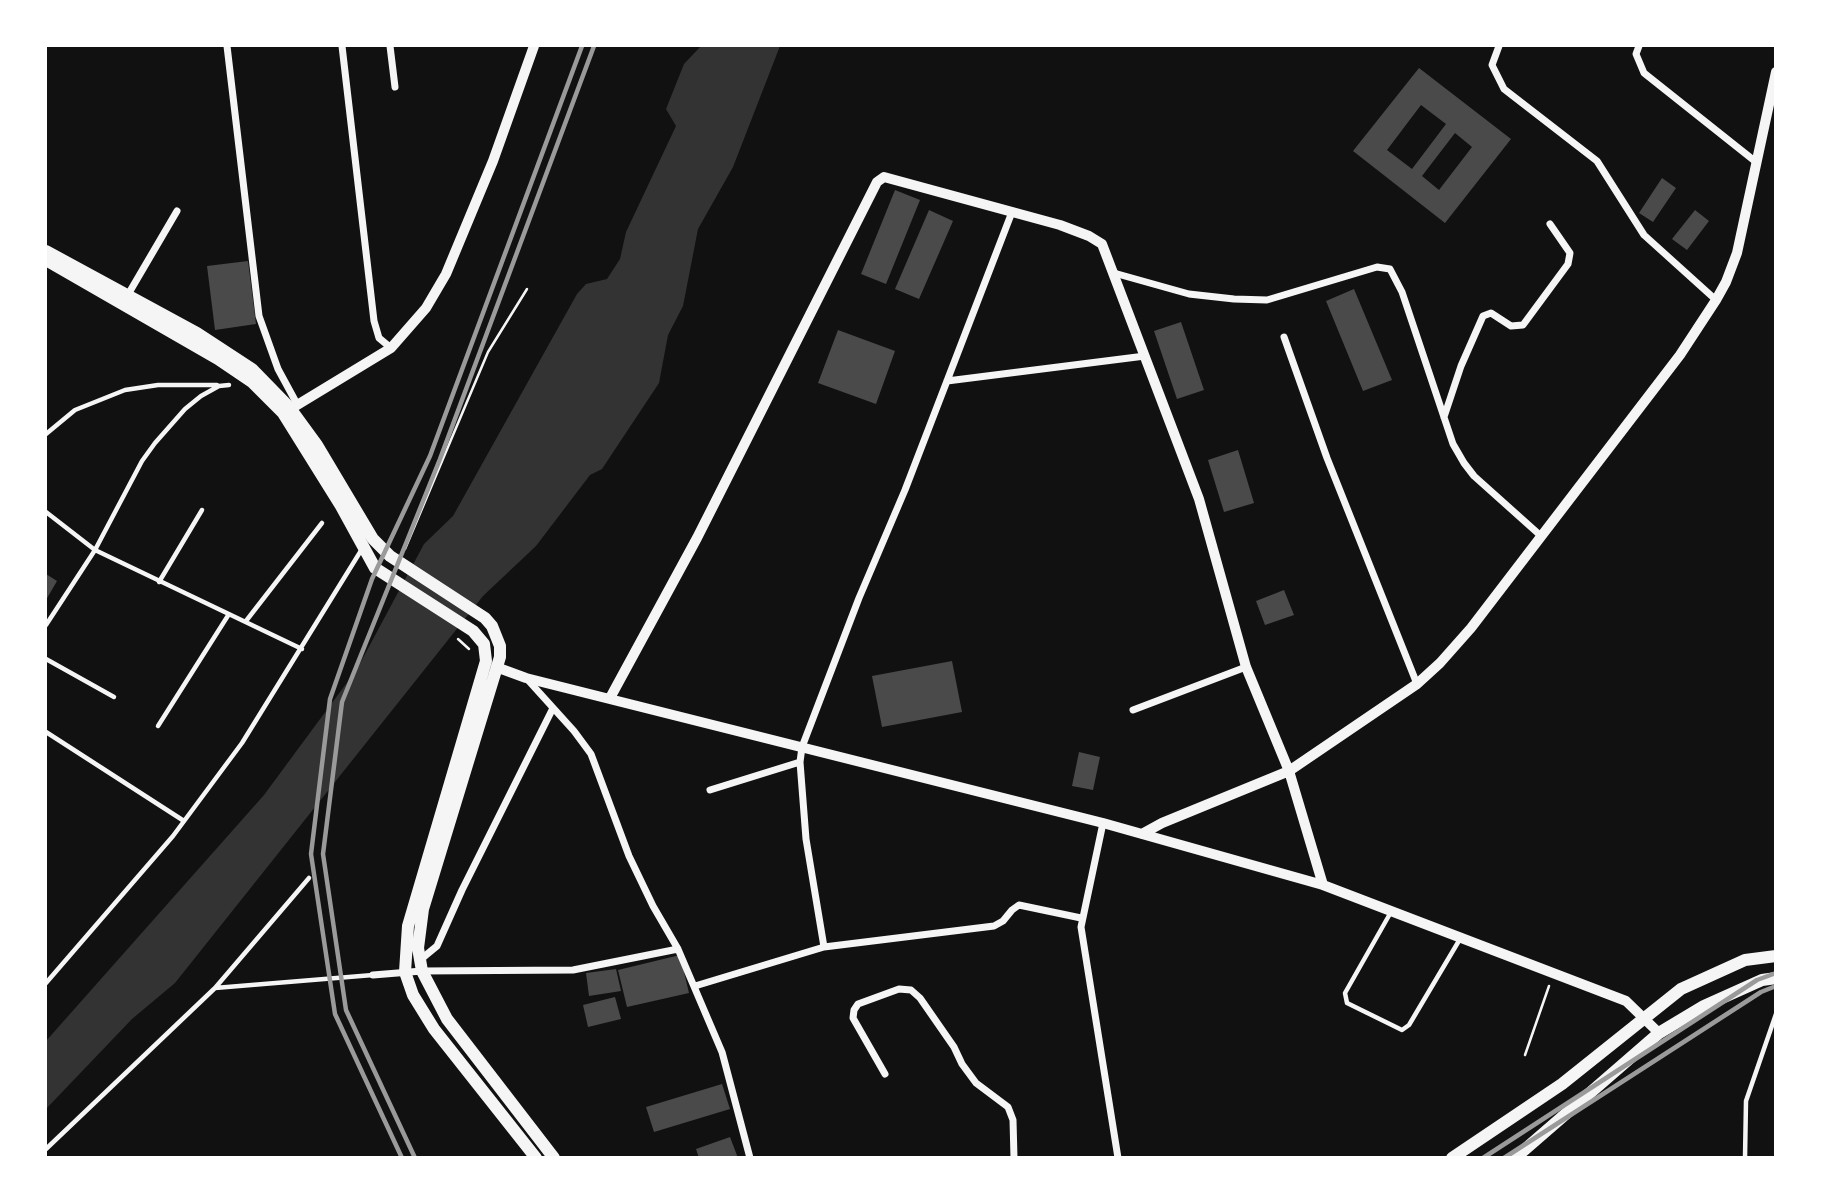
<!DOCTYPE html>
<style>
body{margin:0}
#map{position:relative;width:1821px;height:1203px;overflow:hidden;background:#111;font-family:"Playfair Display",serif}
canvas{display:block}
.frame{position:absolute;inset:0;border:47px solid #fff;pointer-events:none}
</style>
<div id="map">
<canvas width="1821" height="1203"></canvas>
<div class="frame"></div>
</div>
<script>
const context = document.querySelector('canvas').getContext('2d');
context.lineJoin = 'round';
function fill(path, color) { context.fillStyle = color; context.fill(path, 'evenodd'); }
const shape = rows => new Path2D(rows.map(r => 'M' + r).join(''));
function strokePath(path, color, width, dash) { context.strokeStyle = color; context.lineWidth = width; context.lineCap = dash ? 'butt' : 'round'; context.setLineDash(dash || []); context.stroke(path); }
const water = shape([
 [701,46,780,46,733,167,698,229,683,306,668,335,659,383,602,469,590,475,536,546,483,596,175,983,132,1019,46,1109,46,1041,264,795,357,669,424,544,453,516,577,294,586,284,607,279,620,259,626,232,676,126,666,109,684,64]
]);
const building = shape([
 [1419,68,1511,139,1445,223,1353,151],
 [1421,105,1446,124,1412,169,1387,150],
 [1455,133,1472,147,1439,190,1422,176],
 [1662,178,1676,188,1653,222,1639,213],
 [895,190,920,200,886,284,861,274],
 [929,210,953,221,919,299,895,289],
 [1695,210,1709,221,1687,250,1672,239],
 [248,261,256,324,215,330,207,266],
 [1354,289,1392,380,1363,391,1326,301],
 [1181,322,1204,390,1177,399,1154,331],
 [838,330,895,351,876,404,818,383],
 [1238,450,1254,503,1224,512,1208,460],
 [46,574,57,581,46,600],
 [1284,590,1294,615,1265,625,1256,601],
 [952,661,962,712,882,727,872,676],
 [1079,752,1100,757,1093,790,1072,786],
 [680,955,689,993,627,1007,618,970],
 [616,969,621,991,589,996,586,973],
 [615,997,621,1019,588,1027,583,1005],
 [722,1084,730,1109,654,1132,646,1107],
 [730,1137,738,1158,699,1158,696,1149]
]);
const path = shape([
 [405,549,488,352,527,289],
 [458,639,469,649],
 [1525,1055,1549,986]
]);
const service = shape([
 [46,434,75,410,125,390,158,385,217,385],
 [46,512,95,550,302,649],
 [159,582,202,510],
 [246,621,322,523],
 [46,625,95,550,142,461,155,443,185,409,201,396,219,386,229,385],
 [46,659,114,697],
 [158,726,229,614],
 [46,732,184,821],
 [1391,912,1345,993,1347,1003,1402,1030,1409,1025,1460,939],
 [46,983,173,836,242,743,362,549],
 [215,988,373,975],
 [46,1149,215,988,309,878],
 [1745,1158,1746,1101,1776,1014]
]);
const minor = shape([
 [227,46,259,316,278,369,297,404],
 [342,46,374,321,379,338,391,348],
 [390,46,395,87],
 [1499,46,1492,65,1504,89,1597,161,1644,235,1716,300],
 [1639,46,1636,54,1644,73,1756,162],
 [1114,273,1189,294,1234,299,1267,300,1377,267,1390,269,1402,292,1453,444,1464,463,1474,476,1541,536],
 [126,298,177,211],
 [1284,337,1327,458,1417,684],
 [947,381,1145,356],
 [1444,417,1461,366,1483,316,1491,313,1511,326,1523,325,1568,264,1570,253,1550,224],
 [527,679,574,731,591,754,629,856,653,906,678,949,722,1052,750,1158],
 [1133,710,1246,667],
 [710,790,800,762],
 [1103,823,1081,927,1118,1158],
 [824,947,806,839,800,762,802,747,859,598,905,490,1012,212],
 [420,960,437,946,462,890,553,708],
 [373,975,422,971,573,970,678,949],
 [695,986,824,947,994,926,1003,921,1012,910,1019,905,1081,918],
 [885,1074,853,1018,854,1010,858,1004,899,989,911,990,920,998,954,1047,962,1064,976,1083,1008,1107,1013,1120,1014,1158]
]);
const tertiary = shape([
 [284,413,391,348,426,308,446,274,493,161,534,46],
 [496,667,526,678,1103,823,1323,885,1626,1001,1659,1033],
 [610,698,697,538,877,182,884,177,1060,225,1089,236,1102,244,1199,499,1246,667,1289,771,1323,885],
 [1142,834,1162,823,1289,771,1417,684,1440,663,1471,628,1680,355,1716,300,1726,282,1737,253,1776,72]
]);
const secondary = shape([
 [46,251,197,333,252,369,290,408,317,445,373,539,390,556,485,618,492,626,500,646,500,657,423,909,418,948,422,971,447,1019,554,1158],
 [46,260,218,359,252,382,283,413,341,506,375,568,473,631,484,644,486,661,408,926,405,972,413,995,434,1029,536,1158],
 [1452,1158,1562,1084,1681,989,1745,960,1776,956],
 [1515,1158,1659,1033,1704,1006,1762,980,1776,978]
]);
const rail = shape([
 [402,1158,335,1014,311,854,330,699,372,579,430,456,582,46],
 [415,1158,346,1010,323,854,342,702,440,459,594,46],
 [1483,1158,1757,980,1776,973],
 [1504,1158,1761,992,1776,986]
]);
fill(water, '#333');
fill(building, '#4a4a4a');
strokePath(path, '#f5f5f5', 2.5);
strokePath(service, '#f5f5f5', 4.5);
strokePath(minor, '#f5f5f5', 7);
strokePath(tertiary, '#f5f5f5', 10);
strokePath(secondary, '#f5f5f5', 12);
strokePath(rail, '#9a9a9a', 4.5);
</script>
